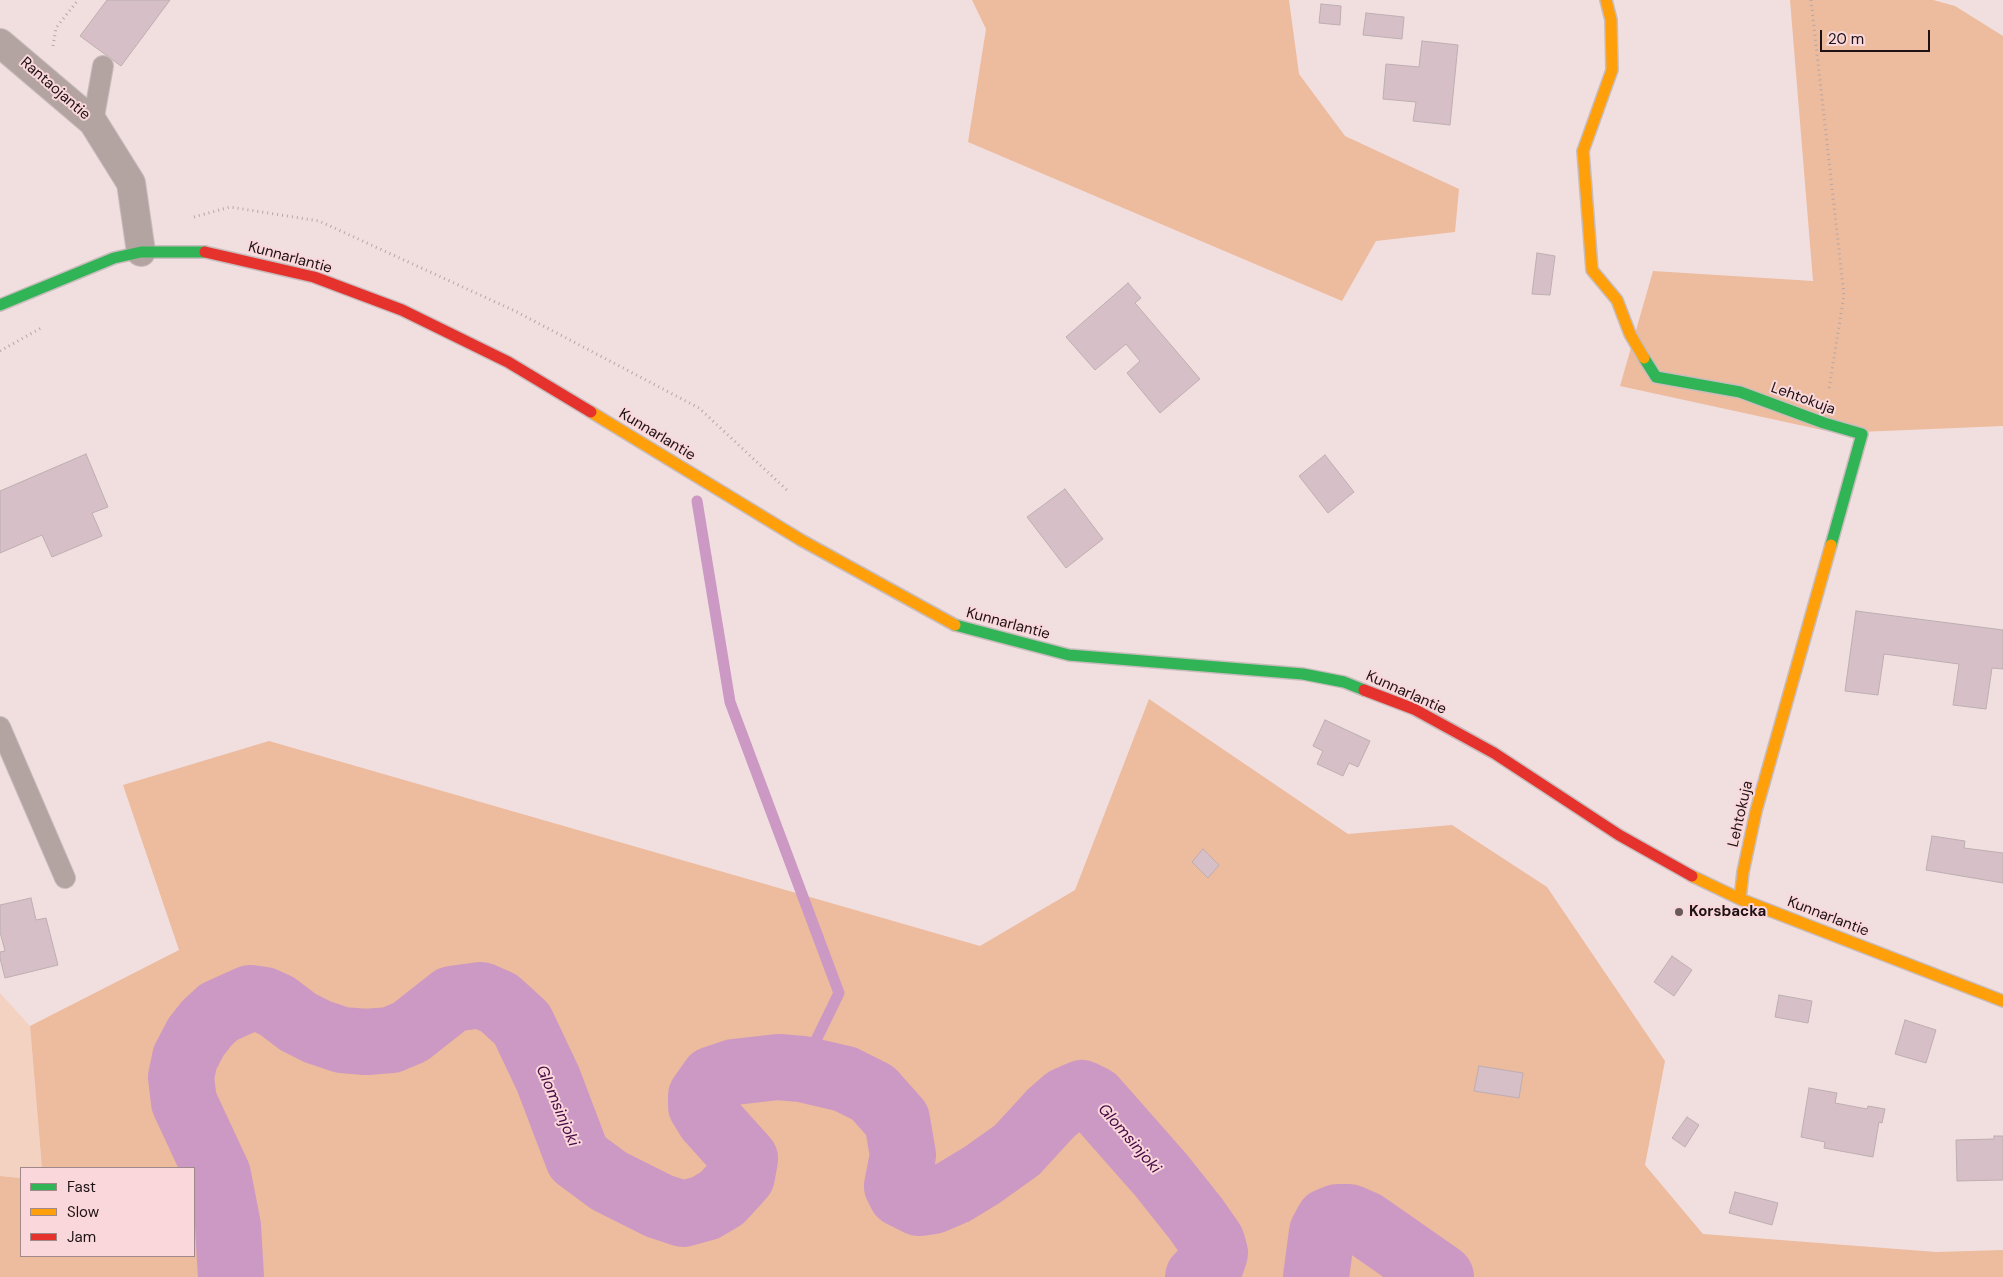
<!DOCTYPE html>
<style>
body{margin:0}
#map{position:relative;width:2003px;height:1277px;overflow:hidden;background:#f1dfe0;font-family:"DM Sans",sans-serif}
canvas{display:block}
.legend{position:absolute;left:20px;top:1167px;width:175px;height:90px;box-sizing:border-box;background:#f9d7da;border:1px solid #a1888b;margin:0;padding:6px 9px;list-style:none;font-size:15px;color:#1e1214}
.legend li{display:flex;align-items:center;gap:10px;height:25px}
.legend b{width:25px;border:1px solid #a1888b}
.scale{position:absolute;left:1820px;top:30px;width:110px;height:22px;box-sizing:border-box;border:2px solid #1e1214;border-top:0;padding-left:6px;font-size:15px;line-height:18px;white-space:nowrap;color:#1e1214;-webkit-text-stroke:4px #f9d7da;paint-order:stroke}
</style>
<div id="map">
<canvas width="2003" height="1277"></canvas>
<ul class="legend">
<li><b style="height:6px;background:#30b455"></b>Fast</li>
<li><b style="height:6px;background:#ff9f0a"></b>Slow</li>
<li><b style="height:6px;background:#e5322d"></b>Jam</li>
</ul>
<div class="scale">20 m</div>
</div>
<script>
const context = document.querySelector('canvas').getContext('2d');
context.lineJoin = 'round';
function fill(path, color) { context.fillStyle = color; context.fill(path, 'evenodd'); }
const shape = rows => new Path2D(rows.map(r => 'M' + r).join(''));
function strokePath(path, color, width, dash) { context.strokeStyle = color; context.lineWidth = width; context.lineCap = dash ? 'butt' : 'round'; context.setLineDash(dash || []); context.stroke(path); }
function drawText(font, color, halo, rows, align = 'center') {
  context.font = font + ' "DM Sans",sans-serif'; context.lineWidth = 4; context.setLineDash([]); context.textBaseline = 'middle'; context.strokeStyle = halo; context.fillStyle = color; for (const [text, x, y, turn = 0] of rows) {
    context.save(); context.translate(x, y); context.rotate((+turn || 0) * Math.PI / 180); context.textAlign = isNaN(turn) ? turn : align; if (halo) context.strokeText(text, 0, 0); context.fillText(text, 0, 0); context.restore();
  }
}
const green = shape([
 [0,993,30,1026,42,1168,21,1168,21,1178,0,1176]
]);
const forest = shape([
 [972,0,1289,0,1299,74,1345,136,1459,189,1455,232,1376,241,1342,301,968,142,986,29],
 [1790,0,1933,0,1955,6,2003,36,2003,426,1836,433,1620,386,1653,271,1813,281],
 [1149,699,1348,834,1452,825,1547,887,1665,1061,1645,1165,1703,1234,1936,1252,2003,1250,2003,1277,0,1277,0,1176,21,1178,21,1256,194,1256,194,1168,42,1168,30,1026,179,950,123,785,269,741,980,946,1075,890]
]);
const stream = shape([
 [697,501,730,702,839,993,802,1069]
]);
const river = shape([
 [231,1277,228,1226,218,1175,184,1102,181,1077,185,1058,196,1037,207,1023,219,1012,250,998,264,1000,277,1006,298,1022,318,1032,342,1040,366,1042,391,1040,410,1032,452,999,481,995,499,1003,522,1024,548,1079,578,1158,609,1181,659,1206,683,1214,705,1208,722,1198,742,1176,745,1159,709,1119,701,1106,701,1096,713,1079,734,1072,778,1067,802,1069,845,1079,873,1093,897,1120,903,1155,897,1186,901,1194,919,1203,933,1201,954,1192,982,1175,1017,1150,1051,1113,1066,1100,1082,1093,1094,1099,1161,1175,1196,1219,1212,1242,1215,1253,1211,1265,1198,1277],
 [1316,1277,1322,1232,1328,1221,1338,1217,1349,1217,1365,1224,1441,1277]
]);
const building = shape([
 [107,0,170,0,121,66,80,36,107,0],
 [1321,4,1341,6,1340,25,1319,23,1321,4],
 [1366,13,1404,17,1402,39,1363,35,1366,13],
 [1422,41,1458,45,1450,125,1413,121,1416,102,1383,99,1386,64,1419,67,1422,41],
 [1537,253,1555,256,1550,295,1532,294,1537,253],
 [1128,283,1141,298,1135,303,1200,379,1160,413,1127,373,1140,361,1126,344,1095,370,1066,337,1128,283],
 [86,454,108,507,92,513,102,536,52,557,42,535,0,553,0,491,86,454],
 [1325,455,1354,492,1328,513,1299,476,1325,455],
 [1065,489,1103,539,1066,568,1027,517,1065,489],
 [1856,611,2003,630,2003,669,1992,668,1986,709,1953,705,1959,664,1884,654,1878,695,1845,691,1856,611],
 [1325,720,1370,741,1358,767,1349,763,1343,776,1317,764,1323,751,1313,746,1325,720],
 [1932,836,1965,841,1964,848,2003,853,2003,883,1926,870,1932,836],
 [1203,849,1219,865,1208,878,1192,862,1203,849],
 [31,898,36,920,46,918,58,965,5,978,0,958,0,952,5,951,0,932,0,905,31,898],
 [1672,956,1692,970,1674,996,1654,982,1672,956],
 [1779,995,1812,1001,1808,1023,1775,1017,1779,995],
 [1905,1020,1936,1030,1926,1063,1895,1054,1905,1020],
 [1479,1066,1523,1073,1519,1098,1474,1091,1479,1066],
 [1809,1088,1837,1093,1835,1103,1867,1109,1868,1106,1885,1109,1882,1123,1879,1122,1873,1157,1824,1148,1825,1142,1801,1137,1809,1088],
 [1687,1117,1699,1125,1685,1147,1672,1138,1687,1117],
 [1994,1136,2003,1136,2003,1180,1957,1181,1956,1140,1994,1139,1994,1136],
 [1735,1192,1778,1203,1772,1225,1729,1213,1735,1192]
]);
const path = shape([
 [1811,0,1844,295,1829,389],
 [53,46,56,28,78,0],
 [194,217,230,207,319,221,515,311,699,408,789,492],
 [0,351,41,328]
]);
const lane = shape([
 [93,122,103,66],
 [0,727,65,878]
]);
const street = shape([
 [0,43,93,122,131,183,141,252]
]);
const fast = shape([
 [0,305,114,258,141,252,205,252],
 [1644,358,1656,377,1740,392,1824,423,1862,434,1831,545],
 [955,625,1069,655,1303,674,1344,682,1364,690]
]);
const slow = shape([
 [1606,0,1611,20,1612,70,1583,151,1592,270,1617,300,1630,334,1644,358],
 [591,412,801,540,955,625],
 [1692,876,1740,899,2003,1001],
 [1740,899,1743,872,1756,811,1831,545]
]);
const jam = shape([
 [205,252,314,277,402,310,508,362,591,412],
 [1364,690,1414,709,1494,753,1619,835,1692,876]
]);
const markers = [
 [1679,912,5,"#685a5b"]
];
const streetNames = [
 ["Rantaojantie",55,89,41],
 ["Kunnarlantie",290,258,15],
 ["Lehtokuja",1803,399,20],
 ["Kunnarlantie",657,435,31],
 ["Kunnarlantie",1008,624,15],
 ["Kunnarlantie",1406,693,24],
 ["Lehtokuja",1741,814,-77],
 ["Kunnarlantie",1828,917,21]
];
const poiNames = [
 ["Korsbacka",1689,912]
];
const waterNames = [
 ["Glomsinjoki",557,1106,67],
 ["Glomsinjoki",1129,1139,49]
];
fill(green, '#f4d2c2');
fill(forest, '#edbb9d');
strokePath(stream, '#cc98c4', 11);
strokePath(river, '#cc98c4', 66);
fill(building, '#d7bfc7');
strokePath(building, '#bcaeb1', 1);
strokePath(lane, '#c9bcbd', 22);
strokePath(street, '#c9bcbd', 30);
strokePath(fast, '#c9bcbd', 14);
strokePath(slow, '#c9bcbd', 14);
strokePath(jam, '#c9bcbd', 14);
strokePath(path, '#b5a7a5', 3, [1, 4]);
strokePath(lane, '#b3a4a2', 20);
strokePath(street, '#b3a4a2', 28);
strokePath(fast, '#30b455', 11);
strokePath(slow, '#ff9f0a', 11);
strokePath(jam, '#e5322d', 11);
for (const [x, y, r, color] of markers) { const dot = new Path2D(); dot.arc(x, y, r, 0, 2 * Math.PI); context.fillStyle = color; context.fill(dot); strokePath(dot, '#f9d7da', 2); }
drawText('15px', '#1e1214', '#f9d7da', streetNames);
drawText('bold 15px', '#1e1214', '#f9d7da', poiNames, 'left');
drawText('italic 16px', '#460945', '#f9d7da', waterNames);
</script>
